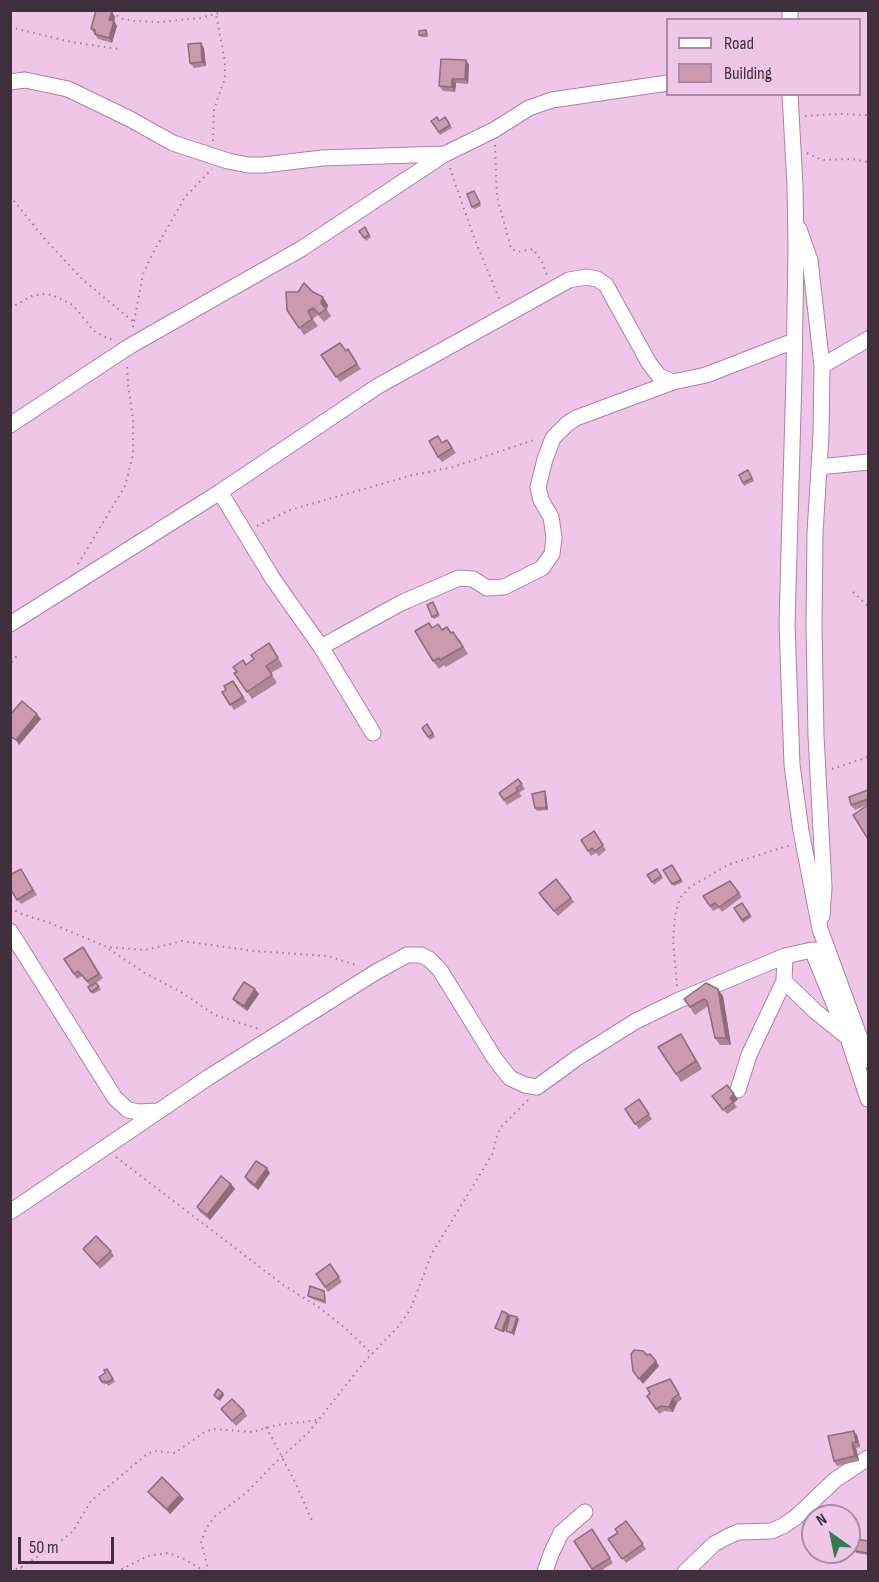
<!DOCTYPE html>
<style>
body{margin:0}
#map{position:relative;width:879px;height:1582px;overflow:hidden;background:#efc6e8;font-family:"Sofia Sans Condensed",sans-serif}
canvas{display:block}
.frame{position:absolute;inset:0;border:12px solid #40303d;pointer-events:none}
.legend{position:absolute;left:666px;top:18px;width:195px;height:78px;box-sizing:border-box;background:#efc6e8;border:2px solid #a98aa4;margin:0;padding:8px 10px;list-style:none;font-size:18px;color:#40303d}
.legend li{display:flex;align-items:center;gap:12px;height:30px}
.legend b{width:30px;border:2px solid #a98aa4}
.north{position:absolute;left:801px;top:1504px;width:60px;height:60px;box-sizing:border-box;background:#efc6e8;border:2px solid #a98aa4;border-radius:50%;rotate:327deg;font-size:16px;font-weight:700;line-height:24px;text-align:center;color:#40303d}
.north::after{content:'';display:block;margin:auto;width:21px;height:27px;background:#327e4d;clip-path:polygon(50% 0,100% 100%,50% 72%,0 100%)}
.scale{position:absolute;left:18px;top:1537px;width:96px;height:27px;box-sizing:border-box;border:3px solid #40303d;border-top:0;padding-left:8px;font-size:18px;line-height:21px;white-space:nowrap;color:#40303d;-webkit-text-stroke:4px #efc6e8;paint-order:stroke}
</style>
<div id="map">
<canvas width="879" height="1582"></canvas>
<div class="frame"></div>
<ul class="legend">
<li><b style="height:8px;background:#fff"></b>Road</li>
<li><b style="height:16px;background:#cb9aae"></b>Building</li>
</ul>
<div class="north">N</div>
<div class="scale">50 m</div>
</div>
<script>
const context = document.querySelector('canvas').getContext('2d');
context.lineJoin = 'round';
const shape = rows => new Path2D(rows.map(r => 'M' + r).join(''));
function strokePath(path, color, width, dash) { context.strokeStyle = color; context.lineWidth = width; context.lineCap = dash ? 'butt' : 'round'; context.setLineDash(dash || []); context.stroke(path); }
function fill(path, color) { context.fillStyle = color; context.fill(path, 'evenodd'); }
const path = shape([
 [106,10,123,19,134,21,160,22,201,18,228,10],
 [10,27,71,42,119,49],
 [805,116,839,114,868,115],
 [213,141,214,109,225,78,225,62,216,14],
 [495,145,497,197,511,248,517,252,533,249,541,260,548,277],
 [807,153,822,160,852,159,868,162],
 [450,168,473,235,501,303],
 [10,196,44,238,83,280,134,322],
 [10,308,32,296,43,294,52,295,73,305,94,331,107,338,116,340],
 [133,327,143,274,153,253,185,197,212,169],
 [257,526,290,510,413,475,453,467,537,439],
 [78,564,125,486,133,455,133,419,128,384,127,366],
 [853,592,868,606],
 [10,668,12,662,19,653],
 [832,769,868,757],
 [10,908,22,914,50,923,107,947,145,950,182,941,254,951,328,956,359,966],
 [109,949,145,973,181,992,215,1015,259,1029],
 [677,986,673,941,675,915,680,898,690,887,730,864,791,845],
 [116,1157,282,1284,320,1308,345,1328,372,1354],
 [266,1427,295,1482,313,1523],
 [21,1567,25,1572],
 [10,1571,21,1567,57,1544,73,1531,91,1501,147,1454,155,1451,175,1453,203,1433,213,1429,252,1432,277,1425,318,1420],
 [116,1572,148,1556,168,1553,184,1559,206,1572],
 [209,1572,201,1542,206,1529,214,1517,246,1493,274,1464,308,1433,365,1361,399,1326,411,1308,431,1255,493,1153,496,1139,501,1127,529,1099]
]);
const minor = shape([
 [790,20,790,10],
 [10,82,25,80,68,89,130,119,173,143,228,161,248,165,264,165,322,158,445,154],
 [790,94,795,186,796,247,794,376,787,624,792,765,801,831,820,929,868,1060],
 [799,229,810,260,822,366,821,435,815,533,814,625,816,736,824,887,822,916],
 [822,366,868,339],
 [10,425,130,346,301,249,445,154,494,130,529,108,552,100,668,83],
 [819,467,868,462],
 [220,492,273,579,321,647,373,733],
 [10,624,220,492,378,386,569,280,586,277,597,279,606,285,649,363,659,376,673,382,706,375,794,341],
 [321,647,401,603,459,578,473,579,487,588,504,587,542,568,552,554,554,537,551,517,541,500,538,487,545,459,553,438,567,424,576,418,673,382],
 [10,931,115,1098,128,1110,139,1112,157,1111],
 [812,950,848,1038,868,1099],
 [784,981,815,1011,847,1037],
 [738,1090,749,1055,784,981,785,956],
 [10,1212,209,1077,376,972,407,955,421,955,429,959,440,970,495,1059,510,1078,525,1085,537,1087,577,1058,636,1021,677,1001,785,956,812,950,827,951],
 [545,1572,551,1554,561,1533,585,1512],
 [685,1572,714,1544,727,1537,738,1532,771,1531,783,1526,796,1517,835,1480,868,1458]
]);
const wall = shape([
 [112,12,115,17,114,21,117,26,112,43,98,39,91,29],
 [426,30,428,33,428,37,421,37,419,35],
 [204,48,206,66,194,68,190,63],
 [466,60,469,65,468,84,456,83,455,92,443,91,439,86],
 [445,117,452,128,440,135,431,121,440,120],
 [476,194,481,206,474,209,472,207],
 [365,227,371,237,366,241,359,231],
 [313,292,328,305,327,310,331,316,324,322,318,315,313,319,318,326,304,335,287,310],
 [348,349,361,369,340,382,321,355,346,351],
 [447,440,456,453,442,462,438,457,443,443],
 [748,470,754,481,744,486,739,475],
 [435,605,440,616,434,619,432,617],
 [432,628,451,633,459,639,468,654,446,667,444,665,439,669,433,661],
 [269,643,283,666,271,673,277,683,252,699,234,673,254,659],
 [233,681,247,702,234,710,222,692,226,690],
 [427,724,435,737,430,740,422,728],
 [518,779,525,789,519,793,522,796,507,805,499,793],
 [868,790,868,839,867,805,855,810,851,805],
 [546,794,548,810,537,811,535,808],
 [594,831,606,850,599,856,596,853,591,856,588,851],
 [672,865,683,882,674,886,663,870],
 [657,869,663,878,654,885,647,875],
 [24,874,37,895,21,904,13,893,10,895,10,875],
 [730,881,742,897,722,912,719,908,713,911,703,896],
 [542,898,571,898,574,902,558,916],
 [742,903,752,917,743,923,734,908],
 [83,947,103,978,96,983,101,990,93,994,88,987,90,986,82,976,77,979,64,959],
 [255,989,259,994,247,1011,237,1004,233,999],
 [723,996,731,1045,720,1045,715,1038,708,1006,695,1015,684,999],
 [681,1034,702,1069,681,1082,658,1047],
 [712,1096,738,1099,734,1103,737,1107,727,1114],
 [639,1099,652,1119,639,1129,625,1109],
 [270,1173,258,1190,248,1182,245,1177],
 [231,1184,235,1189,210,1220,200,1212,197,1207],
 [83,1249,111,1251,114,1256,100,1269],
 [330,1264,342,1282,328,1292,316,1274],
 [324,1291,325,1294,326,1304,310,1298,308,1296],
 [107,1369,115,1382,108,1386,106,1383,104,1385,99,1377,105,1373],
 [670,1379,682,1399,677,1403,673,1412,664,1411,659,1414,647,1396],
 [221,1409,244,1411,247,1416,236,1426],
 [857,1435,860,1447,856,1448,859,1461,837,1466,834,1461],
 [148,1492,180,1495,184,1499,170,1514,152,1497],
 [626,1521,646,1549,626,1563,608,1539,618,1533],
 [592,1529,613,1563,599,1572,594,1572,574,1541],
 [868,1541,868,1555,856,1553,855,1551]
]);
const shadedWall = shape([
 [112,12,115,17,114,21,117,26,112,43,109,38,109,20],
 [201,43,204,48,206,66,202,62],
 [466,60,469,65,468,84,465,79],
 [452,79,456,83,455,92,452,87],
 [323,297,328,305,326,310,321,303],
 [37,714,41,719,19,745,16,740],
 [545,791,546,794,548,810,546,808],
 [255,989,259,994,247,1011,244,1006],
 [718,989,723,996,731,1045,726,1038],
 [681,1034,686,1042,702,1069,696,1061],
 [734,1094,738,1099,734,1103,730,1098],
 [267,1168,270,1173,258,1190,255,1185],
 [231,1184,235,1189,210,1220,207,1215],
 [508,1314,510,1316,504,1333,502,1331],
 [517,1317,519,1319,514,1336,512,1333],
 [656,1361,659,1366,643,1384,639,1379],
 [223,1393,224,1395,220,1401,218,1399],
 [673,1398,677,1403,673,1412,669,1407],
 [854,1431,857,1435,860,1447,856,1442],
 [852,1443,856,1448,859,1461,855,1456],
 [180,1495,184,1499,170,1514,167,1509]
]);
const building = shape([
 [96,10,106,10,112,12,109,20,114,21,109,38,95,34,95,30,91,29,96,10],
 [426,30,426,34,419,35,419,31,426,30],
 [201,43,202,62,190,63,188,44,201,43],
 [441,59,466,60,465,79,452,79,452,87,439,86,441,59],
 [437,117,439,121,445,117,450,125,439,132,431,121,437,117],
 [474,191,480,203,472,207,467,194,474,191],
 [365,227,369,235,364,238,359,231,365,227],
 [304,283,313,292,323,297,321,303,326,309,319,314,313,308,308,311,312,319,299,328,287,310,286,292,298,292,304,283],
 [340,343,346,351,348,349,357,364,336,377,321,355,340,343],
 [438,436,442,443,447,440,452,448,438,457,429,441,438,436],
 [748,470,752,478,743,483,739,475,748,470],
 [433,602,438,614,432,617,427,605,433,602],
 [429,623,432,628,438,624,442,630,447,627,451,633,453,632,463,647,440,660,439,658,433,661,415,631,429,623],
 [269,643,278,658,266,666,272,675,247,692,234,673,237,672,233,667,243,660,246,665,254,659,251,655,269,643],
 [233,681,243,697,230,705,222,692,226,690,224,686,233,681],
 [22,701,37,714,16,740,10,736,10,715,22,701],
 [427,724,433,734,428,737,422,728,427,724],
 [518,779,522,784,516,788,518,791,504,800,499,793,518,779],
 [868,790,868,799,851,805,849,797,868,790],
 [545,791,546,808,535,808,532,794,545,791],
 [868,805,868,839,853,815,868,805],
 [594,831,603,845,595,851,592,848,588,851,581,840,594,831],
 [672,865,681,880,672,884,663,870,672,865],
 [21,869,33,890,17,900,10,888,10,875,21,869],
 [657,869,661,876,652,882,647,875,657,869],
 [556,879,571,898,554,911,539,893,556,879],
 [730,881,739,893,719,907,715,903,710,906,703,896,730,881],
 [742,903,750,915,742,920,734,908,742,903],
 [83,947,99,974,87,981,78,971,74,974,64,959,83,947],
 [244,982,255,989,244,1006,233,999,244,982],
 [96,983,99,987,91,992,88,987,96,983],
 [706,983,718,989,726,1038,715,1038,707,1001,704,999,690,1007,684,999,706,983],
 [681,1034,696,1061,676,1074,658,1047,681,1034],
 [727,1085,734,1094,730,1098,733,1102,723,1110,712,1096,727,1085],
 [639,1099,649,1114,635,1124,625,1109,639,1099],
 [256,1161,267,1168,255,1185,245,1177,256,1161],
 [221,1176,231,1184,207,1215,197,1207,221,1176],
 [96,1236,111,1251,97,1264,83,1249,96,1236],
 [330,1264,339,1277,325,1287,316,1274,330,1264],
 [310,1286,324,1291,325,1301,308,1296,310,1286],
 [502,1311,508,1314,502,1331,495,1328,502,1311],
 [510,1315,517,1317,512,1333,506,1331,510,1315],
 [634,1350,643,1351,647,1355,650,1354,656,1361,639,1379,633,1371,631,1354,634,1350],
 [107,1369,113,1379,106,1383,105,1381,102,1382,99,1377,105,1373,104,1370,107,1369],
 [670,1379,679,1394,673,1398,669,1407,661,1406,656,1409,647,1396,650,1393,647,1388,670,1379],
 [218,1389,223,1393,218,1399,214,1395,218,1389],
 [232,1399,244,1411,232,1421,221,1409,232,1399],
 [854,1431,856,1442,852,1443,855,1456,834,1461,828,1436,854,1431],
 [162,1477,180,1495,167,1509,148,1492,162,1477],
 [626,1521,643,1544,622,1559,608,1539,618,1533,615,1529,626,1521],
 [592,1529,610,1558,592,1569,574,1541,592,1529],
 [857,1539,868,1541,868,1553,855,1551,857,1539]
]);
strokePath(minor, '#a983a2', 17);
strokePath(path, '#9c7f97', 2, [1.5, 4.5]);
strokePath(minor, '#fff', 15);
fill(wall, '#af8496');
fill(shadedWall, '#8e6c7a');
fill(building, '#cb9aae');
strokePath(building, '#8e6c7a', 1.5);
</script>
